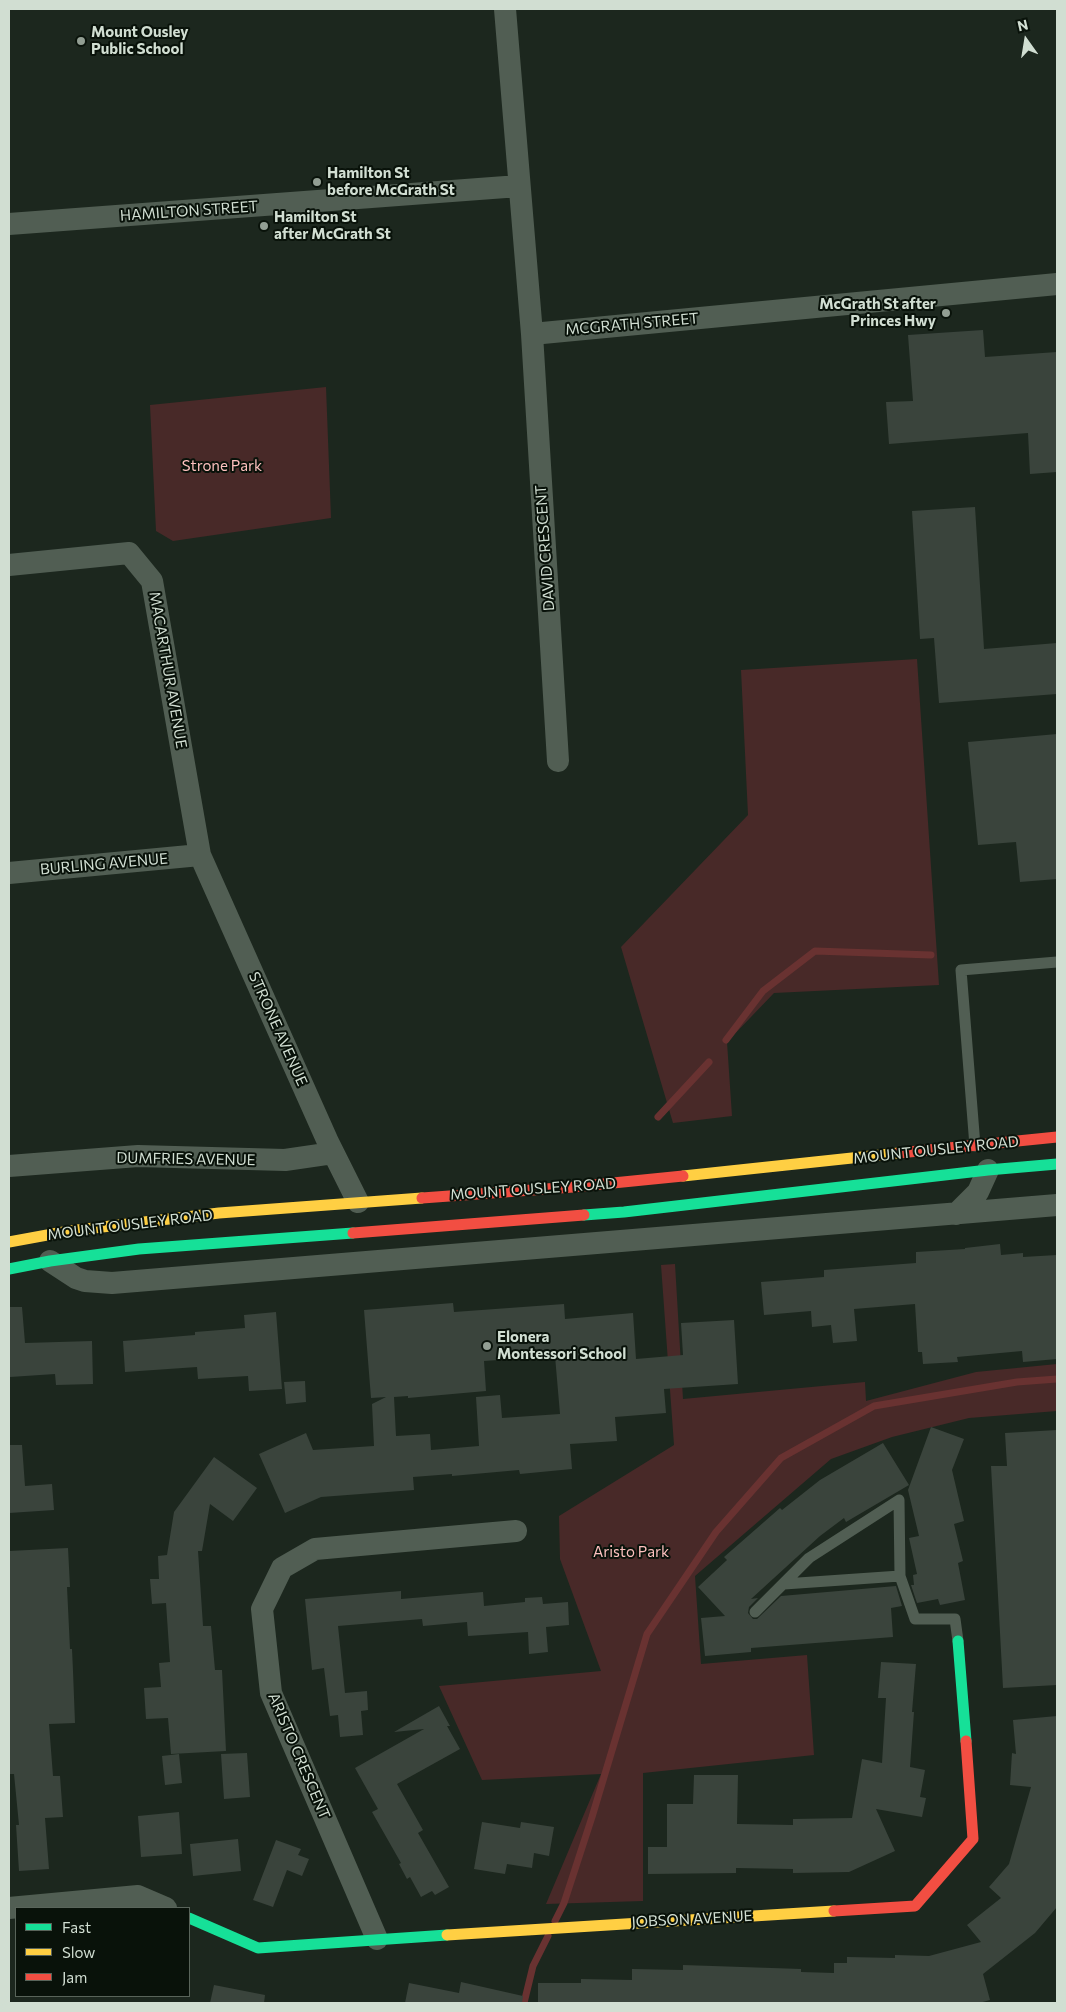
<!DOCTYPE html>
<style>
body{margin:0}
#map{position:relative;width:1066px;height:2012px;overflow:hidden;background:#1c271e;font-family:Commissioner,sans-serif}
canvas{display:block}
.frame{position:absolute;inset:0;border:10px solid #d1ded2;pointer-events:none}
.legend{position:absolute;left:15px;top:1907px;width:175px;height:90px;box-sizing:border-box;background:#09120a;border:1px solid #59645a;margin:0;padding:6px 9px;list-style:none;font-size:15px;color:#d1ded2}
.legend li{display:flex;align-items:center;gap:10px;height:25px}
.legend b{width:25px;border:1px solid #59645a}
.north{position:absolute;left:1001px;top:15px;width:50px;height:50px;-webkit-text-stroke:4px #09120a;paint-order:stroke;rotate:347deg;font-size:14px;font-weight:700;line-height:20px;text-align:center;color:#d1ded2}
.north::after{content:'';display:block;margin:auto;width:18px;height:22px;background:#d1ded2;clip-path:polygon(50% 0,100% 100%,50% 72%,0 100%)}
</style>
<div id="map">
<canvas width="1066" height="2012"></canvas>
<div class="frame"></div>
<ul class="legend">
<li><b style="height:6px;background:#16e098"></b>Fast</li>
<li><b style="height:6px;background:#ffcf43"></b>Slow</li>
<li><b style="height:6px;background:#f24e42"></b>Jam</li>
</ul>
<div class="north">N</div>
</div>
<script>
const context = document.querySelector('canvas').getContext('2d');
context.lineJoin = 'round';
function fill(path, color) { context.fillStyle = color; context.fill(path, 'evenodd'); }
const shape = rows => new Path2D(rows.map(r => 'M' + r).join(''));
function strokePath(path, color, width, dash) { context.strokeStyle = color; context.lineWidth = width; context.lineCap = dash ? 'butt' : 'round'; context.setLineDash(dash || []); context.stroke(path); }
function drawText(font, color, halo, rows, align = 'center') {
  context.font = font + ' Commissioner,sans-serif'; context.lineWidth = 4; context.setLineDash([]); context.textBaseline = 'middle'; context.strokeStyle = halo; context.fillStyle = color; for (const [text, x, y, turn = 0] of rows) {
    context.save(); context.translate(x, y); context.rotate((+turn || 0) * Math.PI / 180); context.textAlign = isNaN(turn) ? turn : align; if (halo) context.strokeText(text, 0, 0); context.fillText(text, 0, 0); context.restore();
  }
}
const green = shape([
 [326,387,331,518,173,541,156,531,150,405],
 [917,659,939,985,774,993,727,1042,732,1116,673,1123,621,947,748,815,741,670],
 [675,1264,683,1399,865,1382,866,1401,976,1372,1057,1364,1057,1411,969,1418,892,1437,831,1459,695,1576,701,1664,807,1655,814,1755,643,1773,643,1901,546,1904,601,1774,482,1780,439,1686,601,1671,560,1559,559,1516,674,1445,661,1265]
]);
const stream = shape([
 [726,1040,763,991,815,951,931,955],
 [658,1117,709,1062],
 [555,1921,564,1903,592,1817,647,1634,716,1532,781,1458,874,1406,1017,1382,1057,1379],
 [524,2003,533,1966,548,1936]
]);
const building = shape([
 [983,330,985,357,1057,352,1057,472,1030,474,1028,433,889,444,886,402,913,401,908,335],
 [975,507,984,649,1057,643,1057,694,939,703,934,638,920,639,912,511],
 [1057,734,1057,879,1020,882,1016,842,978,845,968,742],
 [1000,1244,1001,1255,1023,1253,1023,1257,1057,1255,1057,1359,1023,1362,1022,1351,957,1357,958,1362,923,1364,922,1352,918,1352,915,1304,854,1309,857,1341,833,1343,831,1325,812,1327,811,1311,764,1315,761,1282,824,1277,824,1270,916,1263,916,1252,965,1249,965,1248],
 [453,1303,454,1312,564,1304,565,1319,633,1313,636,1359,683,1355,681,1323,734,1320,738,1384,664,1389,666,1413,615,1417,617,1441,570,1444,572,1469,520,1474,519,1470,452,1476,452,1474,413,1477,414,1490,321,1497,285,1513,259,1454,306,1433,313,1450,374,1446,372,1404,386,1397,371,1398,364,1310],
 [555,1356,560,1414,502,1418,500,1395,476,1397,479,1446,431,1450,430,1434,396,1436,394,1397,408,1396,408,1398,486,1391,484,1361],
 [9,1307,22,1307,25,1343,92,1341,93,1384,56,1385,55,1374,10,1377],
 [276,1312,282,1389,249,1391,248,1376,198,1379,197,1367,125,1372,123,1341,195,1335,195,1332,245,1328,244,1315],
 [305,1381,306,1402,286,1404,284,1382],
 [931,1427,964,1439,952,1470,964,1521,954,1524,963,1561,958,1563,965,1600,940,1605,938,1599,917,1603,911,1585,914,1585,913,1575,917,1574,909,1538,919,1536,908,1490],
 [1057,1430,1057,1685,1003,1688,991,1466,1007,1466,1005,1433],
 [883,1443,909,1485,846,1522,844,1518,820,1536,751,1599,758,1598,749,1607,748,1613,753,1619,757,1619,781,1596,896,1586,902,1606,891,1608,893,1637,751,1648,751,1652,705,1656,701,1618,725,1616,698,1587,727,1560,724,1557,780,1508,782,1510,820,1480],
 [9,1445,22,1445,25,1486,52,1484,54,1510,9,1513],
 [214,1457,257,1488,233,1521,210,1504,202,1551,198,1551,203,1626,211,1626,215,1670,222,1670,226,1751,171,1754,168,1718,146,1719,144,1688,161,1687,159,1663,170,1662,166,1603,152,1604,150,1579,159,1579,158,1556,167,1555,174,1512],
 [68,1548,70,1587,67,1587,70,1649,72,1649,73,1671,75,1723,49,1724,53,1776,60,1776,63,1817,45,1818,49,1869,19,1871,16,1825,19,1825,14,1774,9,1774,9,1551],
 [401,1591,401,1599,483,1592,484,1606,525,1602,525,1598,542,1597,543,1604,568,1602,569,1625,546,1627,548,1652,529,1654,528,1632,468,1636,467,1622,423,1626,422,1619,338,1626,345,1693,367,1691,368,1710,361,1711,363,1735,340,1737,338,1715,330,1716,324,1668,312,1670,305,1599],
 [881,1662,916,1664,912,1712,914,1712,910,1767,925,1770,920,1797,926,1798,922,1817,876,1809,895,1851,849,1872,793,1873,793,1869,736,1868,736,1873,648,1874,648,1847,667,1847,667,1804,693,1804,694,1775,738,1775,737,1824,793,1825,793,1819,852,1818,862,1759,882,1763,886,1698,878,1698],
 [439,1706,450,1726,447,1726,460,1749,397,1784,423,1830,418,1833,449,1887,435,1895,432,1891,421,1897,410,1877,407,1879,399,1864,401,1863,372,1812,378,1809,355,1768,424,1729,394,1732],
 [1057,1716,1057,1907,1035,1933,983,1974,990,2000,979,2003,538,2003,538,1983,581,1983,581,1979,632,1980,632,1969,683,1970,683,1965,801,1969,801,1972,834,1973,834,1963,847,1963,847,1957,895,1958,895,1955,929,1956,981,1942,967,1925,1001,1898,989,1887,1009,1864,1031,1787,1010,1785,1012,1753,1016,1754,1013,1720],
 [247,1753,250,1797,224,1799,221,1754],
 [179,1754,182,1783,165,1785,162,1756],
 [179,1812,182,1854,141,1857,138,1816],
 [482,1822,520,1828,521,1822,554,1827,549,1856,534,1853,532,1868,507,1864,505,1874,474,1869],
 [238,1839,241,1871,193,1876,190,1844],
 [276,1840,301,1849,298,1855,309,1859,302,1876,287,1870,273,1907,253,1900],
 [461,1982,523,1996,522,2003,405,2003,409,1983,459,1993],
 [214,1985,265,1995,264,2003,210,2003]
]);
const lane = shape([
 [975,1146,961,970,1057,962],
 [784,1584,900,1576],
 [755,1612,809,1558,899,1500,900,1576,915,1619,955,1619,958,1641]
]);
const street = shape([
 [505,9,532,334,1057,284],
 [9,224,519,186],
 [532,334,558,761],
 [9,565,129,553,152,581,200,855,328,1142,358,1202],
 [9,873,200,855],
 [9,1166,138,1156,285,1160,333,1153],
 [956,1214,978,1192,988,1170],
 [50,1261,76,1278,85,1281,112,1283,1057,1205],
 [9,1908,138,1896,166,1908],
 [377,1939,271,1693,262,1609,282,1568,315,1549,516,1531]
]);
const fast = shape([
 [584,1215,624,1212,988,1170,1057,1164],
 [9,1269,50,1261,139,1249,353,1233],
 [958,1641,966,1741],
 [189,1918,258,1948,447,1935]
]);
const slow = shape([
 [683,1176,899,1153],
 [9,1242,69,1231,219,1213,422,1198],
 [447,1935,834,1911]
]);
const jam = shape([
 [899,1153,1057,1137],
 [422,1198,573,1187,683,1176],
 [353,1233,584,1215],
 [834,1911,915,1906,973,1839,966,1741]
]);
const markers = [
 [81,41,5,"#929e93"],
 [317,182,5,"#929e93"],
 [264,226,5,"#929e93"],
 [946,313,5,"#929e93"],
 [487,1346,5,"#929e93"]
];
const poiNames = [
 ["Mount Ousley",91,32],
 ["Public School",91,49],
 ["Hamilton St",327,173],
 ["before McGrath St",327,190],
 ["Hamilton St",274,217],
 ["after McGrath St",274,234],
 ["McGrath St after",936,304,"right"],
 ["Princes Hwy",936,321,"right"],
 ["Elonera",497,1337],
 ["Montessori School",497,1354]
];
const streetNames = [
 ["HAMILTON STREET",189,211,-4],
 ["MCGRATH STREET",632,324,-5],
 ["DAVID CRESCENT",545,548,-94],
 ["MACARTHUR AVENUE",168,670,80],
 ["BURLING AVENUE",104,864,-5],
 ["STRONE AVENUE",278,1029,66],
 ["MOUNT OUSLEY ROAD",936,1150,-6],
 ["DUMFRIES AVENUE",186,1159,1],
 ["MOUNT OUSLEY ROAD",533,1189,-4],
 ["MOUNT OUSLEY ROAD",130,1225,-7],
 ["ARISTO CRESCENT",299,1756,67],
 ["JOBSON AVENUE",692,1919,-3]
];
const parkNames = [
 ["Strone Park",222,466],
 ["Aristo Park",631,1552]
];
fill(green, '#482928');
strokePath(stream, '#693231', 7);
fill(building, '#3a443c');
strokePath(lane, '#515e53', 11);
strokePath(street, '#515e53', 22);
strokePath(fast, '#16e098', 11);
strokePath(slow, '#ffcf43', 11);
strokePath(jam, '#f24e42', 11);
for (const [x, y, r, color] of markers) { const dot = new Path2D(); dot.arc(x, y, r, 0, 2 * Math.PI); context.fillStyle = color; context.fill(dot); strokePath(dot, '#09120a', 2); }
drawText('bold 15px', '#d1ded2', '#09120a', poiNames, 'left');
drawText('15px', '#d1ded2', '#09120a', streetNames);
drawText('15px', '#fec1bf', '#09120a', parkNames);
</script>
